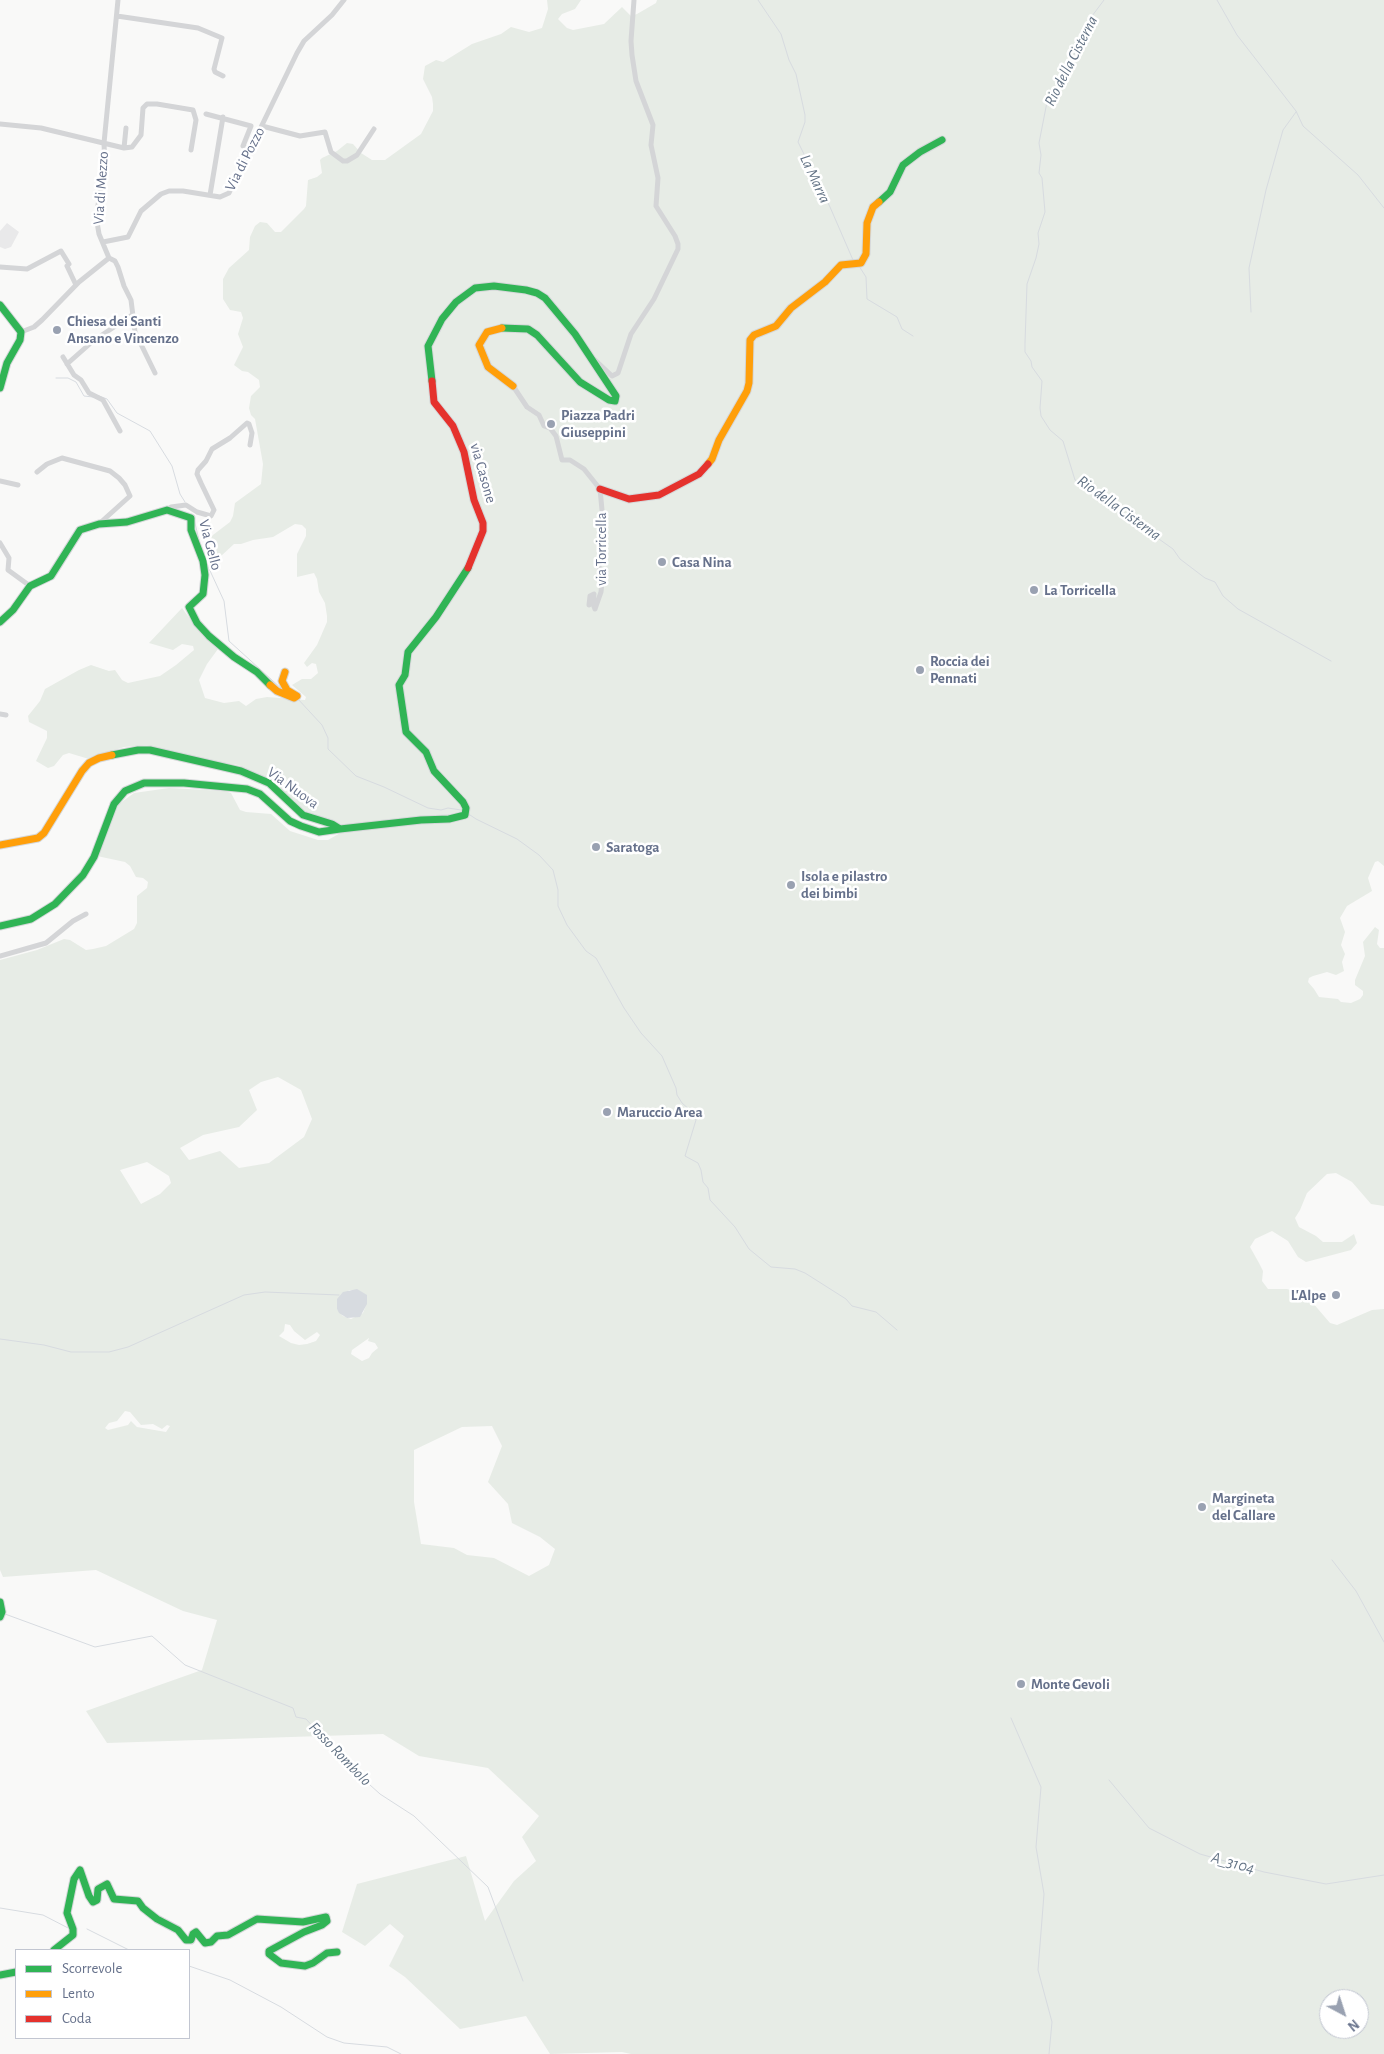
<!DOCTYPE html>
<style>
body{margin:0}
#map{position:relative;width:1384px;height:2054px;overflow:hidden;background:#f9f9f8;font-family:"Alegreya Sans",sans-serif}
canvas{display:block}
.legend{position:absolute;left:15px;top:1949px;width:175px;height:90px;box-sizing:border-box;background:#fff;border:1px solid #c2c6d1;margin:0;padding:6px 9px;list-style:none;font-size:15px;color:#66718b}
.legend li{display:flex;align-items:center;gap:10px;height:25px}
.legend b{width:25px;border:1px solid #c2c6d1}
.north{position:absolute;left:1319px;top:1989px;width:50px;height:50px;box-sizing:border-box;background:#fff;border:1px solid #c2c6d1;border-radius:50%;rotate:140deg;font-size:14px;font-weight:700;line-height:20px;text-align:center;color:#66718b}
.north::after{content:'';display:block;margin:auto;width:18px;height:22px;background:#99a1b1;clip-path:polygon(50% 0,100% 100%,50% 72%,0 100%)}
</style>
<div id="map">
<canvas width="1384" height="2054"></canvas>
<ul class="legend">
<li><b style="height:6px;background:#30b455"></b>Scorrevole</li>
<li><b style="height:6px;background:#ff9f0a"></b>Lento</li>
<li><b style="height:6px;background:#e5322d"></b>Coda</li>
</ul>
<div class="north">N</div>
</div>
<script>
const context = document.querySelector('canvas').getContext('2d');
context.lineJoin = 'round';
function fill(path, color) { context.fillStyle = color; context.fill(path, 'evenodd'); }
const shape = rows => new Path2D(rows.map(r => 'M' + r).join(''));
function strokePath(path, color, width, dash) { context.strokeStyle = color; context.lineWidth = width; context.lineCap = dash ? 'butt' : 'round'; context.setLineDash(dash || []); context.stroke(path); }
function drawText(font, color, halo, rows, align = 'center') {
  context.font = font + ' "Alegreya Sans",sans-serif'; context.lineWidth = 5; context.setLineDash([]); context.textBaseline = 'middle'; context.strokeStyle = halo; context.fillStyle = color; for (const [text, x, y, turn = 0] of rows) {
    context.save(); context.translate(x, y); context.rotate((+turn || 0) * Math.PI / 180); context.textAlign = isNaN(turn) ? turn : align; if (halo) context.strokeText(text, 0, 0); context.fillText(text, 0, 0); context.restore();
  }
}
const built = shape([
 [7,223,19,232,11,247,5,249,0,247,0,231]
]);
const green = shape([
 [547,0,581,0,575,9,562,14,558,19,567,28,573,30,604,24,622,7,631,16,637,14,656,3,657,0,1384,0,1384,866,1378,861,1375,862,1368,878,1372,891,1347,906,1340,918,1345,932,1341,945,1345,954,1342,962,1344,971,1336,975,1327,972,1313,976,1309,978,1308,982,1314,989,1319,997,1338,999,1341,1002,1351,1003,1360,999,1363,995,1363,991,1355,985,1355,980,1365,956,1363,942,1375,927,1379,930,1377,944,1380,948,1384,948,1384,1206,1371,1204,1352,1182,1336,1173,1327,1174,1307,1193,1300,1210,1295,1218,1299,1227,1316,1236,1323,1242,1342,1242,1354,1234,1357,1243,1351,1250,1306,1262,1298,1257,1288,1241,1272,1231,1255,1239,1250,1247,1259,1263,1263,1271,1262,1281,1268,1289,1287,1289,1306,1295,1330,1323,1337,1325,1372,1310,1384,1309,1384,2054,631,2054,622,2052,550,2054,526,2016,460,2029,405,1977,389,1966,404,1936,390,1924,365,1946,342,1932,357,1884,466,1856,485,1921,514,1881,536,1861,522,1837,539,1816,488,1768,419,1756,383,1734,107,1743,86,1711,202,1670,217,1620,183,1611,96,1570,3,1577,0,1570,0,960,37,950,64,939,70,940,86,950,93,949,106,946,134,929,137,923,137,896,147,888,148,882,143,878,136,877,130,866,125,862,97,856,110,820,119,804,134,793,169,788,225,791,231,793,240,810,246,812,271,814,290,831,318,840,328,840,342,832,340,825,315,817,301,809,272,782,238,765,203,760,147,745,124,747,89,759,69,753,63,755,54,766,48,768,36,761,47,738,47,731,29,722,28,716,40,701,45,689,79,670,91,665,109,671,115,670,122,680,128,683,160,676,176,665,194,650,193,646,182,644,173,650,149,643,182,608,202,635,218,649,207,664,199,680,205,698,224,703,239,701,246,706,256,699,267,697,305,700,306,697,292,685,302,679,311,679,318,673,316,664,312,663,307,667,304,663,317,645,327,622,327,616,325,603,319,592,317,579,314,573,297,577,297,554,306,536,306,529,302,525,295,524,273,537,253,540,241,544,234,544,220,557,214,560,208,556,205,543,209,538,230,522,233,516,235,503,261,484,263,464,255,419,251,415,249,408,251,396,260,387,259,380,248,372,242,371,234,365,243,347,238,334,243,318,241,312,230,310,223,299,223,279,229,268,249,250,250,237,255,226,260,222,267,223,275,232,281,232,304,209,306,206,308,180,317,177,322,173,320,160,322,158,337,151,347,143,353,144,361,153,372,160,385,160,421,134,433,111,433,104,432,97,423,79,425,66,436,60,443,62,472,44,501,34,511,27,529,32,542,28,548,9],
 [278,1077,301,1090,312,1119,304,1137,269,1163,239,1168,220,1151,189,1160,180,1148,203,1135,239,1127,257,1110,249,1090,261,1082],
 [147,1162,169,1176,171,1183,160,1194,141,1204,120,1170],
 [349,1290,354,1290,366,1305,363,1313,351,1319,343,1316,337,1309],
 [285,1324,290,1325,294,1331,305,1340,317,1332,320,1335,316,1341,307,1344,299,1345,291,1343,279,1336,284,1331],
 [369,1338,368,1341,375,1343,378,1348,372,1353,369,1358,362,1361,351,1354,352,1350],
 [125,1411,130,1412,141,1425,153,1424,162,1429,167,1425,170,1426,166,1432,137,1427,131,1421,128,1425,108,1430,105,1428,109,1423,117,1421],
 [492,1426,502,1446,488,1482,508,1504,512,1523,540,1537,555,1549,549,1565,529,1576,494,1558,467,1555,454,1548,421,1544,414,1502,414,1450,462,1427],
 [1329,1999,1359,1999,1359,2029,1329,2029]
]);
const water = shape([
 [357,1289,367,1295,367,1304,360,1317,347,1318,339,1313,337,1309,337,1299,343,1292]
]);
const stream = shape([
 [758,0,781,34,789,60,796,74,805,115,805,122,798,142,800,146,830,207,853,260],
 [1104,0,1092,16,1083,40,1059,79,1058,89,1047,102,1039,143,1041,155,1039,173,1042,178,1045,212,1038,233,1039,244,1036,258,1027,284,1025,343,1025,352,1031,361,1032,367,1042,381,1040,408,1041,416,1050,430,1063,441,1075,480,1098,491,1128,510,1149,532,1173,549,1180,559,1205,578,1215,582,1223,596,1238,609,1331,661],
 [1217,0,1237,35,1296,111,1303,126,1358,175,1384,208],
 [859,266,866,277,867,299,897,317,902,329,913,336],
 [1251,312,1249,268,1266,190,1283,130,1296,112],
 [56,378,68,378,76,382,84,396,93,397],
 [99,396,107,399,117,413,150,431,172,466,180,494,185,502],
 [194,519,200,544],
 [206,562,224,601,229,641,283,690],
 [297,698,322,725,328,738,328,749,356,776,384,787,428,808,441,810,448,808,461,810],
 [467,813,476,819,517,839,539,855,553,870,558,890,558,906,567,925,586,951,596,958,624,1008,641,1033,662,1056,676,1088,677,1095,682,1103,691,1111,696,1120,685,1156,698,1163,701,1170,703,1182,708,1188,710,1200,735,1227,749,1249,771,1267,795,1269,805,1273,846,1299,852,1306,876,1312,897,1330],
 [0,1339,44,1345,71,1352,109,1352,128,1347,244,1295,265,1292,339,1295],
 [1332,1560,1356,1591,1384,1642],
 [5,1614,95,1647,152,1636,185,1665,293,1708,296,1717,306,1719,349,1766,380,1794,414,1816,488,1887,523,1981],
 [1011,1718,1041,1787,1036,1847,1044,1894,1038,1970,1052,2022,1049,2054],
 [1109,1780,1149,1828,1200,1854,1264,1872,1326,1884,1384,1875],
 [0,1908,43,1915,70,1929],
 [87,1929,129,1950],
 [189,1966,230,1980,281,2007,327,2037,344,2043,387,2047,401,2054]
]);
const street = shape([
 [117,16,198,28,222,38,214,69,215,72,223,76],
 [206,114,251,126,243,146,249,149],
 [0,124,41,128,124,148,132,147,141,135,143,108,147,104,157,104,193,110,196,120,191,150],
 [262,126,300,136,325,132,331,152,343,161,347,161,357,155,374,129],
 [124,148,126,128],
 [210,195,223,117],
 [103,242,128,237,141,211,161,194,169,191,183,191,220,197,229,193,297,53,304,41,332,15,344,0],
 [109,258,99,234,97,222,98,205,105,168,104,143,118,0],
 [109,258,115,261,118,267,124,286,131,300,135,332,155,373],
 [67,266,76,285],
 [0,267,27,269,61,251,69,264],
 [21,332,34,327,42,320,79,282,109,258],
 [63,357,74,375,81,380,89,393,103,400,120,431],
 [595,360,612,376,618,373,631,334,654,299,678,249,678,244,675,236,656,206,658,178,651,145,653,125,636,81,632,55,631,41,634,0],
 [67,364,93,341,132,315],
 [513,386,527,407,539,415,544,426,550,428,556,436,562,460,570,460,584,469,600,489,604,531,599,567,602,582,601,592,595,609],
 [37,472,47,464,62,458,110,471,119,478,125,485,130,496,100,523],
 [0,481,18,485],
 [167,510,171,507,186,505,197,512,211,516,214,510,201,483,197,474,198,470,206,461,212,449,230,438,247,423,249,424,252,433,250,445],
 [0,543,9,558,8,570,30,586],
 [589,605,590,596,594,594,593,604,595,609],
 [0,714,6,715],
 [0,956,46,943,73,921,86,914]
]);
const fast = shape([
 [879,202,890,192,903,165,920,152,942,140],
 [0,305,21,332,20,340,7,363,0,388],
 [432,381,428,346,442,319,456,302,475,288,494,286,526,290,537,293,545,298,575,334,616,396,615,401,609,400,580,382,537,335,528,329,502,328],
 [0,622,13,610,30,586,51,576,80,530,99,524,127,522,167,510,191,518,191,530,203,561,205,575,203,594,189,607,197,623,209,636,234,657,257,672,270,685],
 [340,829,421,820,449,819,465,815,466,808,463,802,434,771,426,752,406,732,399,685,405,675,408,652,436,617,468,568],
 [0,926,31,919,55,904,83,875,94,857,114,804,125,791,144,783,184,783,247,789,260,794,290,821,301,826,319,832,340,829,332,824,303,815,269,783,241,771,150,750,138,750,112,755],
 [0,1602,2,1612,0,1617],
 [54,1950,73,1935,73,1929,67,1913,74,1879,80,1870,89,1896,93,1902,97,1900,98,1889,107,1884,114,1899,138,1901,143,1908,157,1919,178,1930,186,1940,191,1940,193,1934,196,1932,205,1943,211,1942,217,1936,228,1935,257,1919,303,1922,326,1917,327,1921,322,1925,304,1932,269,1951,269,1954,281,1963,305,1966,313,1963,327,1953,337,1952],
 [0,1975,16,1972]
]);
const slow = shape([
 [502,328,487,332,479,345,488,367,513,386],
 [708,464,712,459,719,440,747,391,749,383,750,340,754,335,776,326,791,308,825,282,841,265,861,263,866,254,867,223,873,207,879,202],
 [270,685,277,691,294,698,297,696,287,690,282,681,285,672],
 [0,845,38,838,44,833,82,771,89,763,99,758,112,755]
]);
const jam = shape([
 [432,381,434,402,453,426,464,452,474,500,483,523,483,531,468,568],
 [600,489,629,499,659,495,699,474,708,464]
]);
const markers = [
 [57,330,5,"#99a1b1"],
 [551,424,5,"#99a1b1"],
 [662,562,5,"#99a1b1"],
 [1034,590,5,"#99a1b1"],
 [920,670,5,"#99a1b1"],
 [596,847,5,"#99a1b1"],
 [791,885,5,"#99a1b1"],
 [607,1112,5,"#99a1b1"],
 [1336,1295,5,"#99a1b1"],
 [1202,1507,5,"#99a1b1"],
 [1021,1684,5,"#99a1b1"]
];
const streetNames = [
 ["Via di Pozzo",245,159,-63],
 ["Via di Mezzo",101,188,-86],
 ["via Casone",483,473,74],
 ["Via Gello",210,545,75],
 ["via Torricella",601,549,-90],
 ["Via Nuova",293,788,36]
];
const poiNames = [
 ["Chiesa dei Santi",67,321],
 ["Ansano e Vincenzo",67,338],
 ["Piazza Padri",561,415],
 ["Giuseppini",561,432],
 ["Casa Nina",672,562],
 ["La Torricella",1044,590],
 ["Roccia dei",930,661],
 ["Pennati",930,678],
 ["Saratoga",606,847],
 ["Isola e pilastro",801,876],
 ["dei bimbi",801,893],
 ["Maruccio Area",617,1112],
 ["L'Alpe",1326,1295,"right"],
 ["Margineta",1212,1498],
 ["del Callare",1212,1515],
 ["Monte Gevoli",1031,1684]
];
const waterNames = [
 ["Rio della Cisterna",1071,61,-63],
 ["La Marra",815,179,65],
 ["Rio della Cisterna",1119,508,36],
 ["Fosso Rombolo",340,1754,46],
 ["A_3104",1233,1863,16]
];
fill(built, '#e9e9ea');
fill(green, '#e7ece6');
fill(water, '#d7dbe0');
strokePath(stream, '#d7dbe0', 1);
strokePath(fast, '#d5d7d9', 9);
strokePath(slow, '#d5d7d9', 9);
strokePath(jam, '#d5d7d9', 9);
strokePath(street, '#d4d5d7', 5);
strokePath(fast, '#30b455', 7);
strokePath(slow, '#ff9f0a', 7);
strokePath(jam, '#e5322d', 7);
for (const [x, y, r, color] of markers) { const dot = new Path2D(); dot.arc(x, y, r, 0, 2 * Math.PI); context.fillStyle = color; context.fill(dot); strokePath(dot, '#fff', 2); }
drawText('15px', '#66718b', '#fff', streetNames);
drawText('bold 15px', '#66718b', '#fff', poiNames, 'left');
drawText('italic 16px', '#637385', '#fff', waterNames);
</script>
